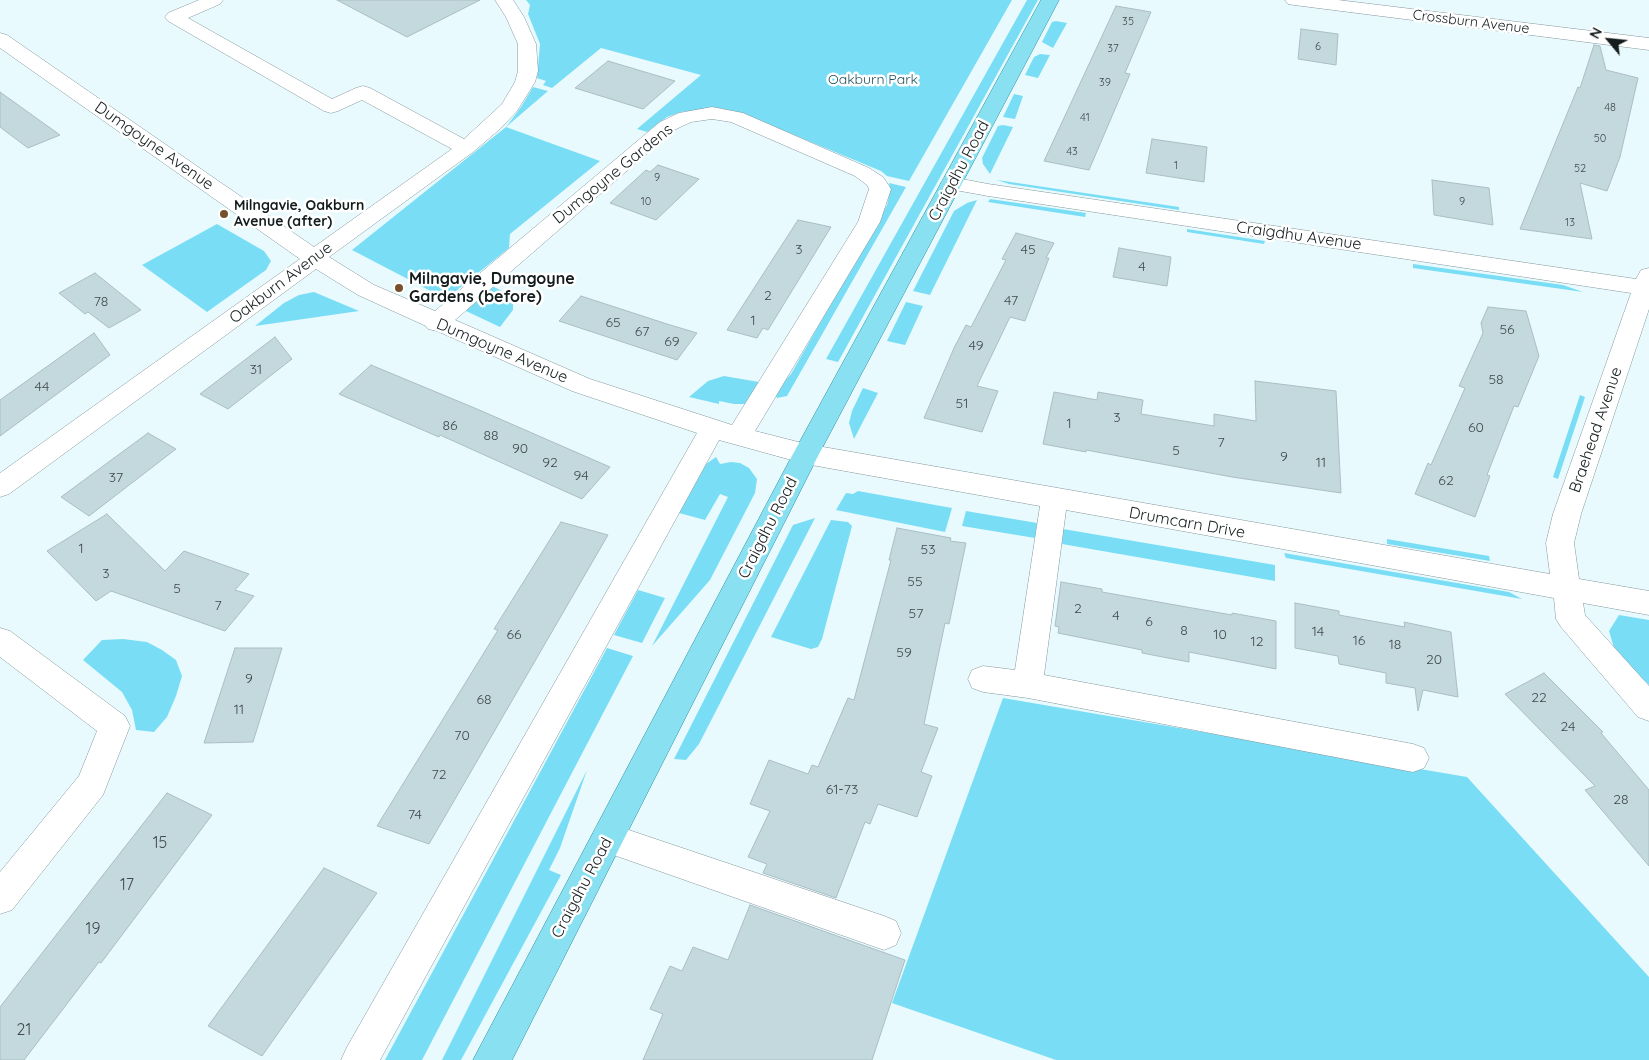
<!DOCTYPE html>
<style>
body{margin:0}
#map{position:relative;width:1649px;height:1060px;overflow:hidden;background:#e9fafe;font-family:Quicksand,sans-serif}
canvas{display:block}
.north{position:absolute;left:1584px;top:15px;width:50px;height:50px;-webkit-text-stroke:4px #fff;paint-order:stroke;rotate:298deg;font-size:14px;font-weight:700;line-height:20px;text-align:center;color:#141c1d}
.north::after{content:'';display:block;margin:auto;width:18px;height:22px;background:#141c1d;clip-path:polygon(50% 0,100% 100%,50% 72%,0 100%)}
</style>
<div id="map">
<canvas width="1649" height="1060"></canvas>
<div class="north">N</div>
</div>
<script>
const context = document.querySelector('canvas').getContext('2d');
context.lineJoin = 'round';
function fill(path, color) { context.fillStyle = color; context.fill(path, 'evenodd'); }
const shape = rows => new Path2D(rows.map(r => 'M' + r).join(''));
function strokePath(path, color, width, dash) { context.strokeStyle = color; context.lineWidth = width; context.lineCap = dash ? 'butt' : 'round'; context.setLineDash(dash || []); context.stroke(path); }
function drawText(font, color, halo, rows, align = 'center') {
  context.font = font + ' Quicksand,sans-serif'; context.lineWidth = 5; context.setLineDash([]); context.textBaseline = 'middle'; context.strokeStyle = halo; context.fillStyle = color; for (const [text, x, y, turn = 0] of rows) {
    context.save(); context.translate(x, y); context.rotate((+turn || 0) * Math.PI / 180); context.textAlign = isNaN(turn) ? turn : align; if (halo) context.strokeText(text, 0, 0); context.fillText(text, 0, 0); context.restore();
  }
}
const green = shape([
 [526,0,1012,0,909,181,887,176,881,171,743,114,719,108,681,112,667,117,647,132,637,129,701,75,601,48,552,88,543,85,546,81,537,78,540,44,528,14,530,5],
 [1027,0,1038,0,838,362,826,359],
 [1056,21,1067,23,1053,48,1042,42,1052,22],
 [1040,54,1050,55,1038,78,1025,75,1034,57],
 [533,87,548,91,506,127,600,161,510,234,509,248,446,299,352,250,506,127,521,107],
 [1014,94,1023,96,1015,119,1003,117],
 [1003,125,1013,127,990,174,983,164,982,158,998,126],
 [997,180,1179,207,1179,210,1009,184],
 [889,183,906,187,787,396,777,398,775,395,778,388,791,374,887,205,890,191],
 [990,199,1086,213,1085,217,988,202],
 [977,200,930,295,913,291,954,211,967,203],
 [217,224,264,251,271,261,266,270,207,312,142,265],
 [1187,229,1265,241,1264,244,1187,232],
 [1413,264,1563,285,1583,292,1413,268],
 [492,286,508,294,513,304,513,310,500,327,466,311,470,305],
 [314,292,359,311,255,326,284,303,299,295],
 [906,302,923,306,905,345,887,341],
 [724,376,759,382,745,404,734,404,719,401,719,404,689,397,708,381],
 [863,388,878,393,854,439,849,423,852,411],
 [1580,395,1585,397,1558,479,1553,477],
 [716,457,720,464,731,462,740,463,749,468,757,479,755,493,710,580,652,646,728,497,720,494,705,520,679,513,706,464],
 [858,491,952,508,945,532,836,510,846,493,853,494],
 [966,511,1037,523,1035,538,962,526],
 [815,518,699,744,686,760,674,759,793,525],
 [831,520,848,522,852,526,822,639,818,647,811,649,771,637],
 [1063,529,1275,565,1275,581,1062,544],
 [1387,539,1489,556,1490,561,1387,544],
 [1284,553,1509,592,1522,599,1286,558],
 [638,590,665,598,642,643,614,635],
 [1619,615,1649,620,1649,685,1615,651,1609,631],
 [123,639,147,642,162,650,176,660,182,676,176,696,167,717,154,732,136,730,132,710,122,692,83,660,102,640],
 [607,648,633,656,422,1060,385,1060],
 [1003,698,1467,777,1649,977,1649,1060,1056,1060,892,1003],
 [587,770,560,848,549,870,561,875,461,1060,442,1060]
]);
const building = shape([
 [337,0,480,0,407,37,337,0],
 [1116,6,1151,12,1125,73,1130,74,1089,170,1044,161,1116,6],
 [1301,29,1338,34,1336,65,1298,59,1301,29],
 [1594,45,1600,46,1606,70,1638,78,1620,157,1607,191,1580,183,1592,239,1520,229,1578,87,1580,88,1594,45],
 [608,61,675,81,643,109,575,88,608,61],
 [0,92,60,135,28,148,0,127,0,92],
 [1152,139,1207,147,1204,182,1146,173,1152,139],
 [658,165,699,179,656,220,610,203,646,170,650,172,658,165],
 [1432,180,1489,188,1493,225,1434,215,1432,180],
 [798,220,831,227,768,330,763,328,757,338,727,330,798,220],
 [1016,233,1054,243,1046,258,1049,258,1025,321,1010,317,977,386,998,391,982,432,924,418,954,348,966,325,971,327,1006,260,1002,259,1016,233],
 [1119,248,1171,257,1167,286,1113,277,1119,248],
 [95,273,141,310,109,328,88,312,85,314,59,293,95,273],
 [581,296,667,324,697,333,677,360,559,321,581,296],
 [1488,307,1526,311,1539,356,1518,407,1514,406,1487,475,1490,476,1475,517,1415,494,1428,463,1431,465,1465,388,1459,386,1483,333,1481,323,1488,307],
 [94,333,110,355,0,436,0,400,94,333],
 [275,337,292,359,228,409,200,394,275,337],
 [371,365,477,409,610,467,582,499,440,435,439,437,339,394,371,365],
 [1255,381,1336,391,1341,493,1232,477,1086,450,1086,452,1043,444,1054,392,1097,400,1098,392,1143,400,1141,414,1214,426,1214,414,1256,421,1255,381],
 [148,433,176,449,89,516,61,497,148,433],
 [107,514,165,571,184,551,249,574,235,590,254,596,225,631,111,591,96,601,47,551,107,514],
 [561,522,608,535,429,844,377,826,498,630,494,629,561,522],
 [897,528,951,538,950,541,966,543,949,624,945,623,924,724,938,728,921,772,932,776,917,817,878,804,870,824,865,822,836,898,763,873,767,864,748,857,770,811,750,804,769,760,808,774,812,765,818,767,848,698,854,700,891,560,889,560,897,528],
 [1061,582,1102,589,1102,592,1232,615,1232,613,1276,621,1276,669,1189,652,1189,662,1142,653,1142,650,1058,633,1059,627,1055,626,1061,582],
 [1295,603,1339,611,1339,615,1405,627,1404,622,1451,632,1458,697,1423,690,1418,711,1415,688,1386,683,1386,673,1339,664,1338,656,1295,648,1295,603],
 [235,648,282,648,253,742,204,743,235,648],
 [1544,673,1603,732,1601,733,1649,790,1649,866,1585,790,1595,786,1505,694,1544,673],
 [167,793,212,815,101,963,99,962,24,1060,0,1060,0,1007,167,793],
 [324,868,377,893,262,1056,208,1026,324,868],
 [750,905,905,960,872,1060,643,1060,663,1014,650,1009,670,966,682,971,693,947,728,960,750,905]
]);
const minor = shape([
 [199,0,223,0,220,4,188,18,332,99,356,88,363,86,370,88,464,139,502,104,515,82,518,71,518,44,506,17,495,0,513,0,524,17,536,44,538,71,535,82,517,111,500,129,473,152,329,257,374,285,435,311,660,122,679,113,712,107,743,113,869,168,883,177,891,189,880,222,755,431,806,444,1550,574,1546,543,1553,514,1631,293,988,196,944,188,941,183,944,178,952,177,988,184,1636,279,1641,270,1649,268,1649,309,1581,514,1574,543,1579,579,1649,591,1649,615,1583,603,1585,615,1649,686,1649,721,1638,717,1561,627,1556,619,1554,598,1066,510,1044,675,1413,744,1424,748,1429,758,1424,768,1413,772,1028,698,983,692,972,688,968,679,972,670,983,666,1015,670,1040,506,806,464,719,440,380,1060,341,1060,347,1047,697,433,572,391,437,331,428,329,426,326,358,295,316,269,9,494,0,497,0,473,300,259,0,48,0,33,7,35,314,247,452,149,362,100,338,111,331,113,324,111,168,21,165,17,168,13,199,0],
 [712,119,731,122,855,176,867,185,869,189,858,222,732,425,590,379,455,320,674,130,691,122,712,119],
 [1285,0,1338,0,1649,38,1649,50,1294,5,1288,4,1285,0],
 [0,628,10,631,125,716,130,726,103,795,12,910,0,914,0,872,79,776,97,731,0,657,0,628],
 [608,823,884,916,896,921,901,933,896,945,884,950,608,853,596,849,591,838,596,827,608,823]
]);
const major = shape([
 [1041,0,1059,0,819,454,512,1060,473,1060,793,454,1041,0]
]);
const markers = [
 [224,214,5,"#76512c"],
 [399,288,5,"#76512c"]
];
const farNumbernames = [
 ["35",1128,22],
 ["6",1318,47],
 ["37",1113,49],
 ["39",1105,83],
 ["48",1610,108],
 ["41",1085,118],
 ["50",1600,139],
 ["43",1072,152],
 ["1",1176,166],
 ["52",1580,169],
 ["9",657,178],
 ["10",646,202],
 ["9",1462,202],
 ["13",1570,223]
];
const farStreetnames = [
 ["Crossburn Avenue",1471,22,7]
];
const farParknames = [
 ["Oakburn Park",873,80]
];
const farPoinames = [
 ["Milngavie, Oakburn",234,206],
 ["Avenue (after)",234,222]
];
const numberNames = [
 ["3",799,250],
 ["45",1028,250],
 ["4",1142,267],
 ["2",768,296],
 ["47",1011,301],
 ["78",101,302],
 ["1",753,321],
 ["65",613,323],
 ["56",1507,330],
 ["67",642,332],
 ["69",672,342],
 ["49",976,346],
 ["31",256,370],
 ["58",1496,380],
 ["44",42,387],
 ["51",962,404],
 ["3",1117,418],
 ["1",1069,424],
 ["86",450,426],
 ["60",1476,428],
 ["88",491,436],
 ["7",1221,443],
 ["90",520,449],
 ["5",1176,451],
 ["9",1284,457],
 ["92",550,463],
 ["11",1321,463],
 ["94",581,476],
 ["37",116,478],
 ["62",1446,481],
 ["1",81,549],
 ["53",928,550],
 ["3",106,574],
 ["55",915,582],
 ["5",177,589],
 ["7",218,606],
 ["2",1078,609],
 ["57",916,614],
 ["4",1116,616],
 ["6",1149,622],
 ["8",1184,631],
 ["14",1318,632],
 ["66",514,635],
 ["10",1220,635],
 ["16",1359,641],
 ["12",1257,642],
 ["18",1395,645],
 ["59",904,653],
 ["20",1434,660],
 ["9",249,679],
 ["22",1539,698],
 ["68",484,700],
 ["11",239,710],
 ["24",1568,727],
 ["70",462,736],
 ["72",439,775],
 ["61-73",842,790],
 ["28",1621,800],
 ["74",415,815]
];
const streetNames = [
 ["Dumgoyne Avenue",154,146,35],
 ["Craigdhu Road",959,171,-62],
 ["Dumgoyne Gardens",613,174,-39],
 ["Craigdhu Avenue",1299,236,8],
 ["Oakburn Avenue",281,283,-37],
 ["Dumgoyne Avenue",502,351,23],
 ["Braehead Avenue",1596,430,-71],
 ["Drumcarn Drive",1187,523,10],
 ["Craigdhu Road",768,528,-63],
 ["Craigdhu Road",582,888,-62]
];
const poiNames = [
 ["Milngavie, Dumgoyne",409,279],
 ["Gardens (before)",409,297]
];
const nearNumbernames = [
 ["15",160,843],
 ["17",127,885],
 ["19",93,929],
 ["21",24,1030]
];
fill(green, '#79def5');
fill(building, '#c4d9de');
strokePath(building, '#a9bec3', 1);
strokePath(minor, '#84979c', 1);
strokePath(major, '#2b8ea0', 1);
fill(minor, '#fff');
fill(major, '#88e0f1');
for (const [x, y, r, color] of markers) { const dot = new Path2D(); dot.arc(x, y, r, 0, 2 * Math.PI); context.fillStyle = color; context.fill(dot); strokePath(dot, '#fff', 2); }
drawText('11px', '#404b4d', null, farNumbernames);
drawText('14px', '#141c1d', '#fff', farStreetnames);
drawText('14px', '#245661', '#fff', farParknames);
drawText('bold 14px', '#141c1d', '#fff', farPoinames, 'left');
drawText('14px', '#404b4d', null, numberNames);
drawText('16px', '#141c1d', '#fff', streetNames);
drawText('bold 16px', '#141c1d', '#fff', poiNames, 'left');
drawText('16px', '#404b4d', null, nearNumbernames);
</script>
